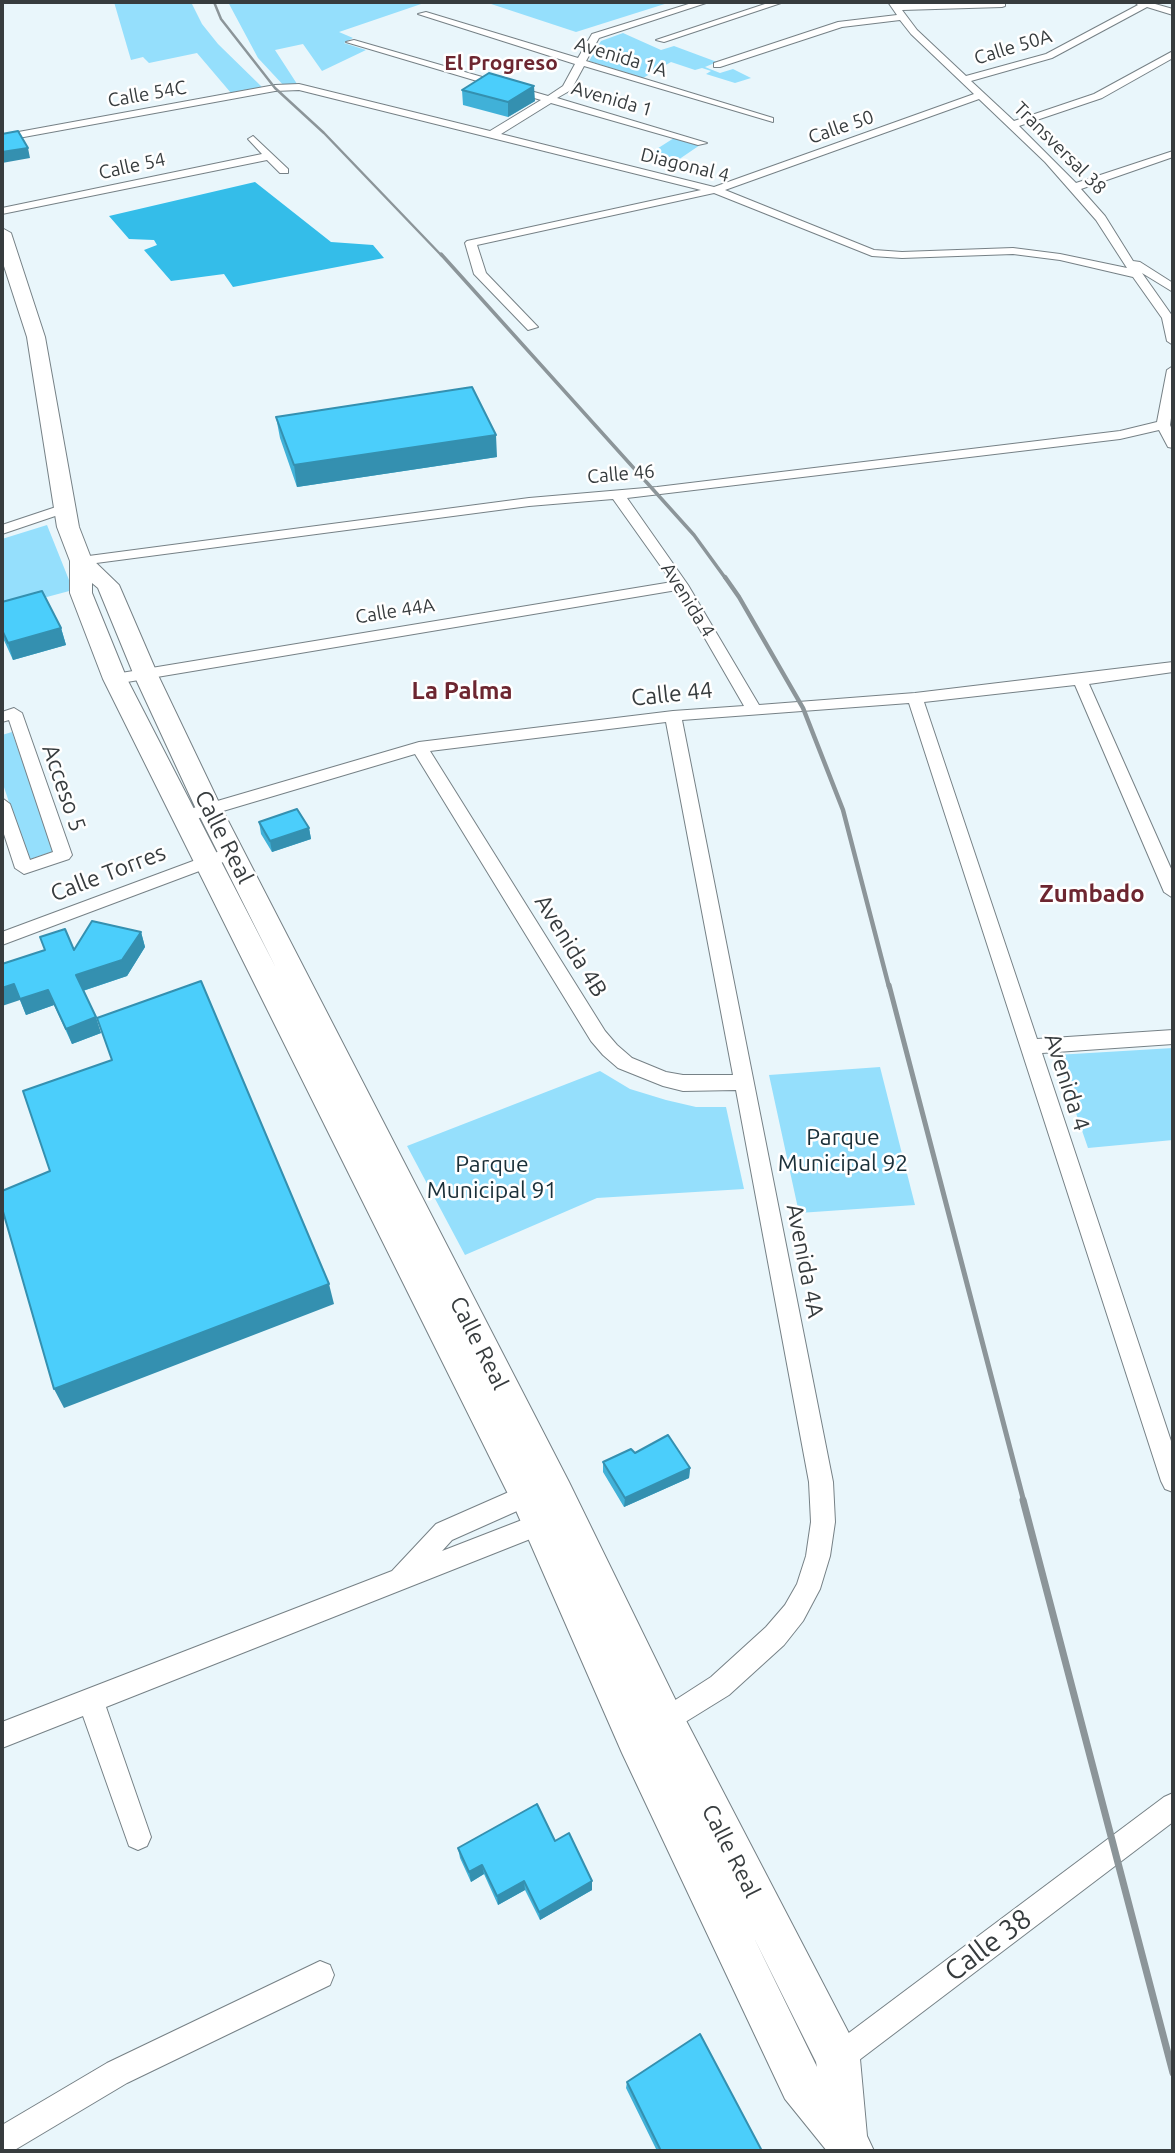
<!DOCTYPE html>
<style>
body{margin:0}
#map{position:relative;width:1175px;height:2153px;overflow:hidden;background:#e9f6fb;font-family:Ubuntu,sans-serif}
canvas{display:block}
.frame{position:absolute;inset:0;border:4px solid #373c3e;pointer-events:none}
</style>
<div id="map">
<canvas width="1175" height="2153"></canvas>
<div class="frame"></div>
</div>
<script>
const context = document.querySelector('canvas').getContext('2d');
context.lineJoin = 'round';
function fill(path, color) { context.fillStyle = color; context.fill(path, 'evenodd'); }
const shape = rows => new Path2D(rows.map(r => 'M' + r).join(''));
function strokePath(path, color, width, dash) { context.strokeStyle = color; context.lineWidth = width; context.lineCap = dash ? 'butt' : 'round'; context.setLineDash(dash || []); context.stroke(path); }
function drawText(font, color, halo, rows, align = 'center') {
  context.font = font + ' Ubuntu,sans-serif'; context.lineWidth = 5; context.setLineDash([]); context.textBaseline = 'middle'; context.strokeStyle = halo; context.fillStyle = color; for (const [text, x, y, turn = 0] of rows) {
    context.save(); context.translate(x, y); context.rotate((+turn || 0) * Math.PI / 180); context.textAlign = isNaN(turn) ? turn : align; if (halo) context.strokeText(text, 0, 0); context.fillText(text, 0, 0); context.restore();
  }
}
const green = shape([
 [114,2,191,2,202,24,218,44,262,87,231,93,197,53,149,63,143,57,131,60],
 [228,2,427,2,339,32,353,38,344,43,366,50,322,71,303,44,275,50,299,87,285,87,258,58],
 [485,2,671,2,576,32],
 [623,33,661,50,674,46,717,62,705,67,720,73,733,69,751,78,735,83,706,74,711,71,702,68,695,70,671,62,643,78,589,61,601,41],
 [674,138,700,145,678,160,652,152],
 [47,525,73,590,2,609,2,539],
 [12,732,54,851,28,860,2,781,2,735],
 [1173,1048,1173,1140,1088,1148,1056,1055],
 [880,1067,915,1205,799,1213,769,1075],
 [600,1071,630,1089,666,1100,696,1107,726,1107,744,1189,597,1198,465,1255,407,1146]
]);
const forest = shape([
 [255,182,331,242,373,245,384,258,233,287,224,274,171,281,144,250,157,245,154,240,129,239,109,216]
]);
const minor = shape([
 [695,2,709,2,599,38,586,61,773,118,773,122,584,66,571,90,557,98,707,143,698,145,551,103,501,134,714,187,974,94,911,34,900,20,842,27,720,67,714,67,714,63,838,22,897,15,888,2,898,4,1005,2,1005,6,1002,7,902,10,917,30,966,76,1046,54,1138,5,1134,2,1148,2,1173,9,1173,15,1147,7,1052,58,971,81,1014,121,1094,94,1173,51,1173,58,1102,98,1019,126,1076,183,1173,151,1173,157,1081,189,1105,216,1133,261,1140,262,1173,283,1173,292,1142,273,1173,317,1173,345,1167,341,1162,318,1133,277,1060,260,1013,254,902,258,872,256,714,193,477,245,486,273,538,327,528,330,474,274,465,243,467,241,701,190,299,90,275,91,2,141,2,135,275,85,299,84,490,131,541,100,346,42,354,40,548,96,563,86,575,64,418,14,426,12,578,58,592,34,695,2],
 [979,99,1045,162,1096,220,1127,268,1060,254,1013,248,902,252,874,250,725,190,979,99],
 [771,2,784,2,664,42,656,40,771,2],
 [253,136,288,169,288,173,280,173,267,160,2,214,2,208,262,154,248,139,253,136],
 [1173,366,1173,404,1170,425,1173,432,1173,448,1168,447,1159,430,1120,439,627,498,688,585,759,705,915,693,1173,662,1173,672,1089,684,1173,873,1173,898,1164,892,1075,685,924,702,1037,1039,1173,1030,1173,1044,1042,1053,1173,1447,1173,1492,1165,1489,1161,1481,909,703,682,720,833,1482,835,1522,830,1556,820,1589,803,1621,784,1645,729,1695,661,1737,652,1733,648,1724,652,1715,711,1677,766,1627,785,1605,797,1584,806,1556,811,1522,809,1482,736,1090,683,1091,663,1086,618,1068,603,1055,591,1041,415,754,196,819,188,813,190,809,419,742,673,711,744,706,677,590,115,684,107,679,115,674,672,582,613,499,529,506,81,565,74,561,81,557,529,498,657,487,1120,431,1157,422,1167,370,1173,366],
 [666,722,733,1075,683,1075,666,1072,632,1058,617,1045,605,1031,430,751,666,722],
 [65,504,70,505,70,511,2,534,2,525,65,504],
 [14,708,22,713,72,855,69,859,24,874,15,868,2,828,2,798,10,804,30,860,53,852,9,720,2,722,2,712,14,708],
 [220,851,226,853,229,857,226,861,2,945,2,932,220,851],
 [527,1484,535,1487,539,1495,535,1503,452,1540,442,1551,540,1513,548,1516,552,1524,548,1532,106,1707,151,1837,147,1846,138,1850,129,1846,83,1716,2,1748,2,1722,392,1571,436,1524,527,1484],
 [1173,1793,1173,1822,846,2070,836,2074,826,2070,822,2060,826,2050,1164,1797,1173,1793],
 [320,1961,330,1965,334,1975,330,1985,127,2083,13,2151,2,2151,2,2125,107,2063,320,1961]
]);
const primary = shape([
 [2,228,11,233,45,337,79,527,91,558,119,585,157,673,222,809,569,1482,679,1707,854,2043,860,2059,867,2136,874,2151,827,2151,785,2099,622,1753,514,1506,103,679,70,593,70,561,57,527,27,337,2,260,2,228],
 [92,583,98,588,133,673,196,809,276,968,127,679,92,593,92,583],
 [754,1938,816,2062,817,2067,754,1938]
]);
const railFar4 = shape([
 [214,2,221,19,275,88,324,133,442,256]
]);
const railFar3 = shape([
 [441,254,694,535,726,579]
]);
const railFar2 = shape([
 [725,577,739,597,803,708,843,810,889,987]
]);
const railFar1 = shape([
 [889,985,1024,1502]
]);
const rail = shape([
 [1023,1500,1173,2073]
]);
const wall = shape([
 [462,90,535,101,508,117,463,105],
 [276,417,497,457,297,487,280,438],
 [2,602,61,628,66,645,13,660,2,636],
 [259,822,309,828,311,839,272,852,261,834],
 [141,932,145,947,127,976,83,991,101,1033,72,1044,54,1005,26,1015,20,1000,74,950],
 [635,1453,690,1468,689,1478,624,1507,603,1472,603,1462],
 [555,1841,592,1890,540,1920,525,1890,498,1905,484,1874,471,1882,460,1858,458,1848],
 [627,2082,762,2151,657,2151,626,2088]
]);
const shadedWall = shape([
 [534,86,535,101,508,117,508,102],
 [28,148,30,158,2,163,2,152],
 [496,435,497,457,297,487,294,465],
 [61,628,66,645,13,660,8,643],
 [309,828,311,839,272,852,270,841],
 [141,932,145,947,127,976,82,991,76,975],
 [14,984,48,990,54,1005,26,1015,20,1000,2,1006,2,988],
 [96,1017,101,1033,72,1044,66,1029],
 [329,1284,334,1304,64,1408,54,1389],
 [690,1468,689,1478,624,1507,625,1498],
 [482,1865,484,1874,471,1882,469,1872],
 [524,1881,525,1890,498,1905,497,1896],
 [592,1881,592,1890,540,1920,539,1912]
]);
const building = shape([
 [489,73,534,86,508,102,462,90,489,73],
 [18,131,28,148,2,152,2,134,18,131],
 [472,387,496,435,294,465,276,417,472,387],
 [42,591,61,628,8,643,2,630,2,602,42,591],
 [297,809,309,828,270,841,259,822,297,809],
 [92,921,141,932,122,960,76,975,96,1017,66,1029,48,990,20,999,14,984,2,988,2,964,45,950,40,937,65,929,74,950,92,921],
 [201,981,329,1284,54,1389,2,1208,2,1191,50,1171,23,1091,112,1060,97,1018,201,981],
 [668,1435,690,1468,625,1498,603,1462,631,1449,635,1453,668,1435],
 [537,1804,555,1841,569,1833,592,1881,539,1912,524,1881,497,1896,482,1865,469,1872,458,1848,537,1804],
 [700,2034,762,2151,661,2151,627,2082,700,2034]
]);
const farStreetnames = [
 ["Calle 50A",1013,47,-17],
 ["Avenida 1A",621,57,17],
 ["Calle 54C",147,94,-10],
 ["Avenida 1",612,99,16],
 ["Calle 50",841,127,-19],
 ["Transversal 38",1060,148,45],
 ["Diagonal 4",685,165,14],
 ["Calle 54",132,166,-12],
 ["Calle 46",621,474,-5],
 ["Avenida 4",688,600,58],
 ["Calle 44A",395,611,-9]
];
const farNeighbourhoodnames = [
 ["El Progreso",501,63]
];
const streetNames = [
 ["Calle 44",672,694,-6],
 ["Acceso 5",64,788,71],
 ["Calle Real",224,837,63],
 ["Calle Torres",108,873,-21],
 ["Avenida 4B",571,946,58],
 ["Avenida 4",1067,1082,72],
 ["Avenida 4A",805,1261,79],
 ["Calle Real",479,1343,63],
 ["Calle Real",731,1851,63]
];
const parkNames = [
 ["Parque",843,1137],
 ["Municipal 92",843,1163],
 ["Parque",492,1164],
 ["Municipal 91",492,1190]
];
const neighbourhoodNames = [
 ["La Palma",462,691],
 ["Zumbado",1092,894]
];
const nearStreetnames = [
 ["Calle 38",988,1945,-37]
];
fill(green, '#95dffc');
fill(forest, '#34bde9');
strokePath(minor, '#768186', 2);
strokePath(primary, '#768186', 2);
fill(minor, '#fff');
fill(primary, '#fff');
strokePath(railFar4, '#8c9599', 2.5);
strokePath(railFar3, '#8c9599', 3.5);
strokePath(railFar2, '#8c9599', 4.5);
strokePath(railFar1, '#8c9599', 5);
strokePath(rail, '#8c9599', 7);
fill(wall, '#40b1d8');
fill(shadedWall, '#3490b0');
fill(building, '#4bcefb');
strokePath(building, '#3490b0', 2);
drawText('19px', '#373c3e', '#fff', farStreetnames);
drawText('bold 21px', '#6d2630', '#fff', farNeighbourhoodnames);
drawText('23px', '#373c3e', '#fff', streetNames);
drawText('23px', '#1a2f38', '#fff', parkNames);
drawText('bold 24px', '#6d2630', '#fff', neighbourhoodNames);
drawText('28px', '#373c3e', '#fff', nearStreetnames);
</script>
